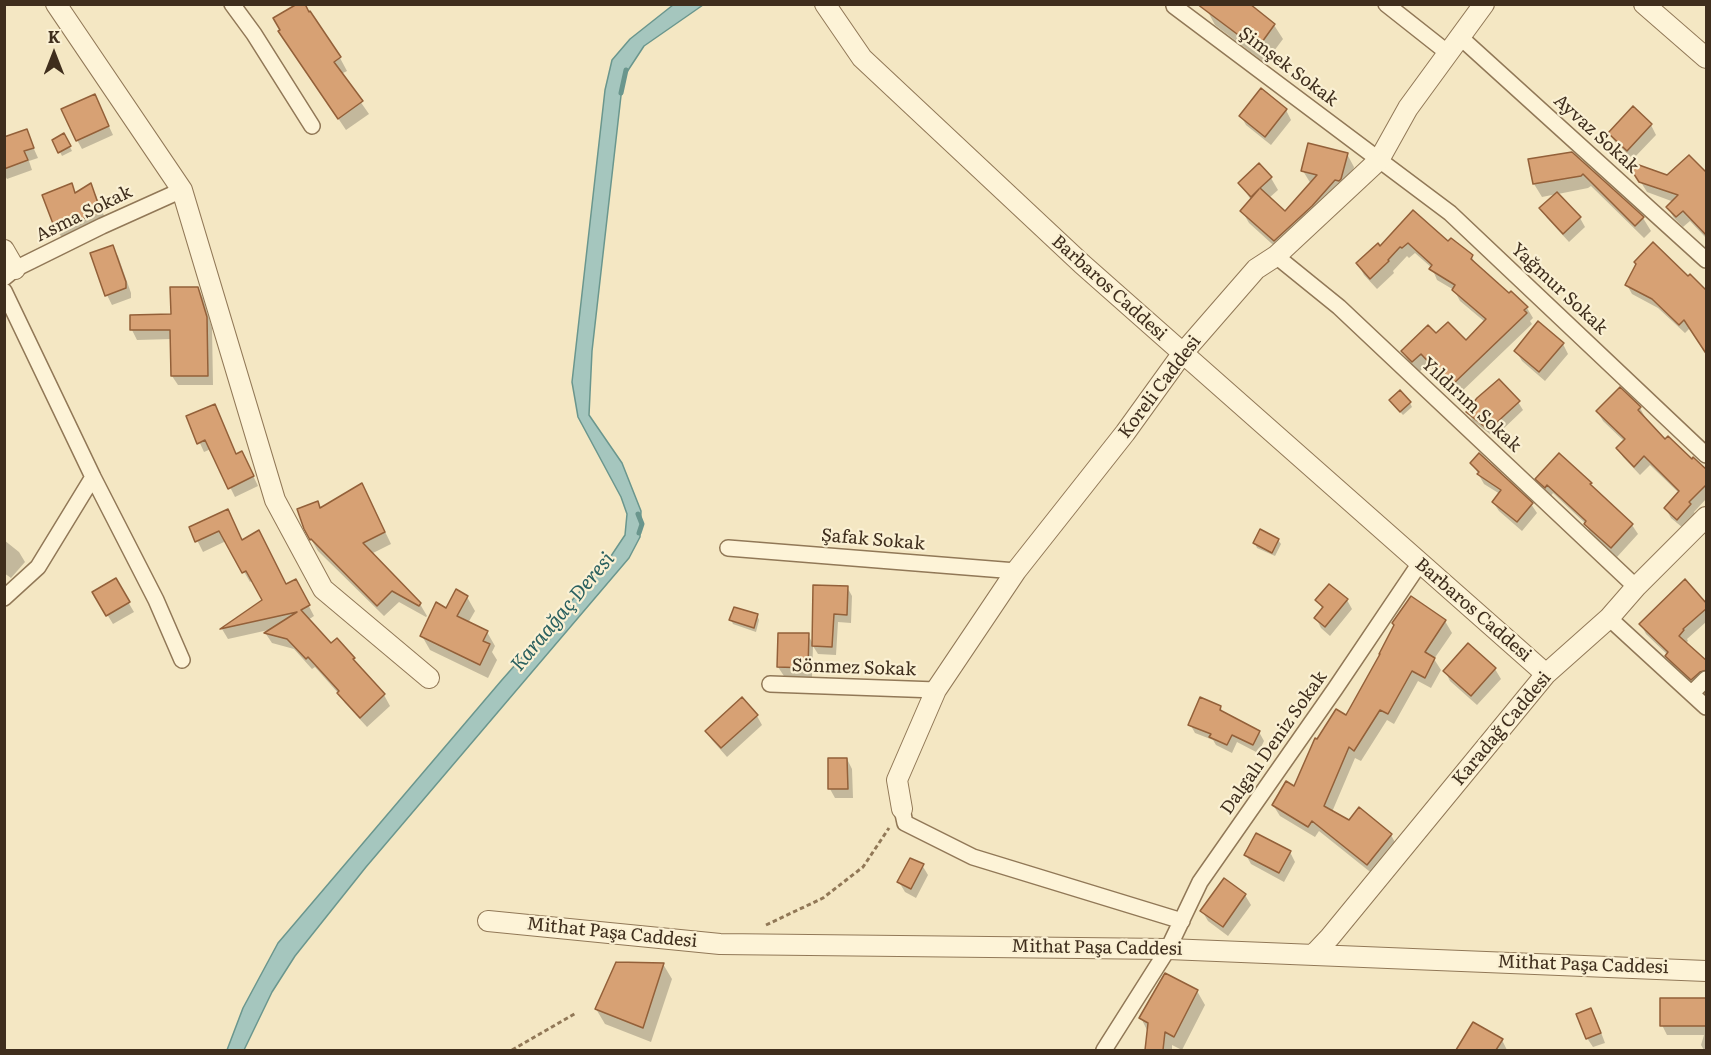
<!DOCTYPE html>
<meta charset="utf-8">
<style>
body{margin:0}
#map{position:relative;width:1711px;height:1055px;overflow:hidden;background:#f4e7c3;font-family:Literata,serif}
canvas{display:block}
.frame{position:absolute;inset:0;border:6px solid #3f2e1d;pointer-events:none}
.north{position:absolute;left:24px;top:24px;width:60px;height:60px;-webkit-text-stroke:4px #faf0d3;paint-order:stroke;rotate:0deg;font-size:16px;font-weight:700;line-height:24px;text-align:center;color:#3f2e1d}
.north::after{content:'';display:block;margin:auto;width:21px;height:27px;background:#3f2e1d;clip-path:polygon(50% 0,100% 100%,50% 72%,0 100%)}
</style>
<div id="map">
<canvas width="1711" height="1055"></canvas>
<div class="frame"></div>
<div class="north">K</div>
</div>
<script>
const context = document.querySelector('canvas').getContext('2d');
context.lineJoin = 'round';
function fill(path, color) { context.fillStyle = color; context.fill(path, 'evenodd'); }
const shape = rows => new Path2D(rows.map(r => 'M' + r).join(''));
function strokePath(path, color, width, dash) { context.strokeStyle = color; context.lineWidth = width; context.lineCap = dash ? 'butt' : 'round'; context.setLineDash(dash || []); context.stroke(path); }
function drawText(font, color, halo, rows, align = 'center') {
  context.font = font + ' Literata,serif'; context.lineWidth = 4.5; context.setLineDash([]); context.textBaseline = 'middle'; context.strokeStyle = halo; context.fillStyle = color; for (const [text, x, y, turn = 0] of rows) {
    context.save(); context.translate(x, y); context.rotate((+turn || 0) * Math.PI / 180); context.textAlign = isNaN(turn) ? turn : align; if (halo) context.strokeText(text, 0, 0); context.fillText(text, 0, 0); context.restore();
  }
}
const water = shape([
 [673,5,703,5,644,46,623,78,592,351,589,415,622,463,641,511,640,537,629,558,366,867,295,956,272,992,244,1050,227,1050,243,1008,278,943,501,681,611,556,625,535,627,514,621,497,578,417,572,382,605,90,612,60,630,39,673,5]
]);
const shadow = shape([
 [303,4,340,58,347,71,341,74,369,114,346,130,288,44],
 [1207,10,1274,25,1283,39,1265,63,1215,25],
 [99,105,113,135,82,149,77,140],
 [1286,110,1291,120,1271,145,1246,125,1241,116],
 [1651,125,1656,135,1633,159,1615,142,1609,133],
 [26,131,38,158,29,161,32,170,7,179,4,174,4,139],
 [64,135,72,151,62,156,54,140],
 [1571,153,1643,218,1651,231,1644,238,1591,186,1588,188,1558,194,1580,218,1585,227,1569,242,1547,218,1541,208,1557,194,1542,197,1534,184,1530,160],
 [1347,154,1354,167,1348,192,1282,253,1249,223,1242,211,1251,200,1240,183,1271,178,1278,190,1269,198,1285,213,1311,184,1303,171],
 [1629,163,1668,177,1706,175,1706,238,1690,221,1683,227,1674,218,1668,208,1674,202,1647,192],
 [71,185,76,194,90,186,96,195,106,221,62,238,56,228],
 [1413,212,1449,244,1471,256,1478,267,1527,308,1533,318,1530,321,1532,324,1458,395,1428,364,1419,372,1409,362,1403,351,1466,342,1485,322,1460,301,1454,290,1437,280,1432,268,1415,253,1409,258,1407,256,1393,271,1394,273,1377,289,1364,275,1358,264,1380,248],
 [112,247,118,256,131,293,131,298,112,305,107,295],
 [1637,265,1691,327,1685,333,1658,308,1632,294,1627,285],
 [198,288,203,298,212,328,213,385,178,385,172,376,172,339,137,340,132,330,131,317,172,316],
 [1538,324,1563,344,1568,354,1545,381,1522,361,1516,351],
 [1518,402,1523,410,1500,432,1496,427,1490,434,1473,421,1468,412],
 [1410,403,1412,407,1403,415,1393,404],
 [1640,408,1645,417,1644,418,1665,441,1706,472,1706,499,1694,512,1695,514,1683,528,1671,518,1666,509,1679,493,1650,465,1640,475,1623,457,1618,448,1625,442,1603,421,1598,412],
 [188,417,247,463,258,486,235,497,211,449,204,452],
 [1472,463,1531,504,1537,513,1522,531,1499,511,1493,502,1500,494,1484,484],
 [1537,479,1590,484,1594,490,1632,525,1638,534,1617,557,1591,534,1585,523,1553,493,1551,496,1543,488],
 [368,496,391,544,371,554,420,604,427,616,426,617,399,602,384,616,318,551,311,539,321,509],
 [227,511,242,541,286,586,301,591,314,616,308,620,331,646,337,640,354,659,359,668,384,695,390,706,367,727,345,703,339,694,315,667,312,669,294,649,272,643,266,634,273,629,228,639,222,629,264,600,253,580,250,582,226,541,203,552,191,528],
 [4,540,19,552,25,562,11,578,4,573],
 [1278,540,1281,544,1275,556,1257,548,1255,543],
 [115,580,134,612,113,624,94,593],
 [847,587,852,596,851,623,838,622,836,655,818,654,813,646,812,677,784,676,778,667,808,635,813,644],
 [467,597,475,611,468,623,487,632,495,646,492,652,497,660,488,678,430,650,422,636,446,610],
 [1411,599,1445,621,1452,633,1434,659,1441,670,1431,688,1418,681,1394,724,1387,720,1361,761,1355,758,1332,812,1349,822,1391,835,1397,846,1374,875,1319,831,1315,837,1280,816,1273,805,1295,788,1318,741,1347,717],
 [1317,600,1347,600,1352,609,1330,636,1321,628,1316,618,1323,610],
 [1706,606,1706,622,1687,639,1688,641,1685,644,1706,663,1706,681,1697,689,1672,666,1667,656,1668,655,1646,634,1641,624],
 [757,615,759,620,756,632,733,624,731,620],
 [1468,645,1495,669,1501,679,1477,705,1450,681,1445,671],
 [1220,707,1224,714,1259,732,1264,741,1258,753,1237,742,1232,753,1216,745,1213,740,1195,733,1190,724],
 [757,716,762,725,727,757,712,740,707,731],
 [847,759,852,769,853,798,835,798,830,789],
 [1290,852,1295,862,1284,882,1251,864,1246,855],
 [922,865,928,875,916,898,905,892,899,882],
 [1224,880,1245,895,1251,905,1228,936,1208,921,1202,911],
 [663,964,672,979,651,1042,605,1024,596,1009],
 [1197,991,1205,1005,1182,1050,1172,1045,1172,1050,1147,1050,1148,1032,1141,1018],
 [1706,1003,1706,1050,1704,1050,1701,1045,1704,1035,1667,1035,1662,1025],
 [1590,1010,1596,1019,1605,1043,1593,1047,1587,1038],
 [1502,1040,1507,1050,1460,1050,1459,1049]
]);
const stream = shape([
 [621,93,626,70],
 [638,514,642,524,639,533]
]);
const building = shape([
 [297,4,305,4,309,12,310,11,341,57,334,62,363,101,338,119,278,31,280,30,273,18,297,4],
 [1197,4,1250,4,1275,24,1257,49,1197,4],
 [1261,88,1287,109,1265,137,1239,116,1261,88],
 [95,94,109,126,76,141,61,109,95,94],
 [1633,106,1652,124,1627,151,1608,133,1633,106],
 [27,129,34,148,24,151,28,160,4,169,4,137,27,129],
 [64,133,71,146,58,153,52,140,64,133],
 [1308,143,1348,153,1341,179,1339,181,1335,180,1312,206,1274,241,1240,211,1259,189,1251,197,1238,183,1259,163,1272,177,1260,188,1285,211,1317,175,1301,171,1308,143],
 [1572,152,1644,217,1635,226,1583,174,1581,176,1533,184,1528,159,1572,152],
 [1689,155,1707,173,1707,236,1683,211,1676,217,1666,207,1678,195,1639,182,1625,160,1667,175,1689,155],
 [72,183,75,193,91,183,101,212,55,229,42,195,72,183],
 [1557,192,1581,217,1563,234,1539,208,1557,192],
 [1413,210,1448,241,1451,238,1473,255,1471,259,1509,293,1511,291,1528,307,1524,310,1527,313,1451,386,1421,354,1412,362,1401,351,1428,325,1436,333,1448,322,1466,340,1486,319,1452,290,1455,285,1429,269,1432,265,1408,243,1402,248,1400,247,1388,260,1389,261,1370,279,1356,263,1378,243,1380,246,1413,210],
 [1653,242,1688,276,1690,274,1707,291,1707,355,1684,320,1679,325,1652,299,1625,285,1636,264,1634,262,1653,242],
 [113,245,126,282,126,288,105,296,90,253,113,245],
 [170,287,198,287,207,317,208,376,171,376,170,330,130,330,130,315,171,314,170,287],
 [1538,321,1564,343,1539,372,1514,351,1538,321],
 [1499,379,1520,401,1495,424,1490,420,1485,427,1466,412,1477,398,1499,379],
 [1620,387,1641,407,1638,410,1665,439,1668,436,1692,459,1693,457,1707,470,1707,484,1689,502,1691,504,1677,520,1664,508,1679,491,1644,456,1634,467,1616,448,1625,439,1596,411,1620,387],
 [1400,390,1411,402,1400,412,1389,400,1400,390],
 [215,404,236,454,242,451,254,476,228,489,205,440,197,444,186,416,215,404],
 [1479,453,1533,503,1517,522,1492,502,1501,490,1477,474,1479,472,1470,463,1479,453],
 [1559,453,1592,483,1590,484,1633,524,1611,548,1584,524,1586,521,1547,485,1545,488,1535,479,1559,453],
 [362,483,385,532,363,543,421,603,419,606,392,591,377,606,311,539,310,540,304,529,297,509,318,501,320,508,362,483],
 [228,509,242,540,259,530,286,584,296,579,310,605,301,610,331,643,337,638,355,658,353,659,385,694,360,718,337,693,339,691,308,657,306,659,287,639,264,633,297,612,220,629,262,600,246,571,242,573,219,531,195,542,189,527,228,509],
 [1260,529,1279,539,1272,553,1253,543,1260,529],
 [116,578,130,602,106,616,92,592,116,578],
 [1685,579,1707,604,1707,608,1683,629,1684,630,1679,636,1707,661,1707,670,1700,672,1691,680,1665,656,1668,652,1639,624,1685,579],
 [1329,584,1348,599,1325,627,1314,618,1323,607,1315,600,1329,584],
 [813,585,848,586,847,615,834,614,832,647,812,646,813,585],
 [456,589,468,596,457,616,488,631,483,641,490,644,480,665,420,636,436,602,446,608,456,589],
 [1411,596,1446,620,1425,652,1435,658,1425,678,1412,671,1388,714,1380,710,1354,751,1349,747,1324,806,1349,820,1359,807,1392,834,1367,865,1312,821,1308,827,1272,805,1286,781,1294,786,1315,738,1317,739,1336,709,1346,715,1380,654,1379,654,1394,625,1392,623,1411,596],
 [734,607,758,614,754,628,729,620,734,607],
 [778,633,809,633,808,668,777,667,778,633],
 [1468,643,1496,668,1471,696,1443,671,1468,643],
 [742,697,758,715,721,748,705,731,742,697],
 [1200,697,1221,706,1220,710,1260,731,1253,745,1232,735,1227,745,1209,737,1211,734,1188,725,1200,697],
 [828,758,847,758,848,789,828,789,828,758],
 [1256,833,1291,851,1279,873,1244,855,1256,833],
 [910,858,924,864,911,889,897,882,910,858],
 [1224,878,1246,894,1223,927,1200,911,1224,878],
 [616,962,664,963,643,1028,595,1009,616,962],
 [1165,973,1198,990,1174,1037,1165,1032,1163,1050,1145,1050,1148,1023,1139,1018,1165,973],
 [1660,998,1707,998,1707,1026,1660,1026,1660,998],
 [1591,1008,1601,1033,1586,1039,1576,1014,1591,1008],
 [1473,1022,1503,1039,1496,1050,1456,1050,1473,1022]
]);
const path = shape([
 [766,925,823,898,863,867,889,828],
 [512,1050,576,1013]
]);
const minor = shape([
 [232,4,254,34,312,126],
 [1386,4,1448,53],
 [1174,6,1450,213,1706,455],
 [1460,37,1706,260],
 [1276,256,1339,307,1636,587],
 [4,278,15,269,102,226,182,190],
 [4,291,93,477,156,600,182,660],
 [728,548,1016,571],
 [4,598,38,567,93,477],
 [1609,618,1706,707],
 [770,684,936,690],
 [1692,693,1706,679],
 [902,809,905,823,973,857,1182,921],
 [1104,1050,1168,949,1200,882,1335,689,1420,563]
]);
const tertiary = shape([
 [56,4,182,190,275,500,323,589,429,678],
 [825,4,862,58,1082,264,1546,674],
 [1644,4,1706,58],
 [4,250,15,269],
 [902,809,897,780,936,690,1016,571,1125,433,1182,354,1256,269,1276,256,1379,160,1408,108,1484,4],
 [488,921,720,944,1168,949,1706,971],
 [1313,955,1330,937,1546,674,1609,618,1636,587,1706,517]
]);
const streetNames = [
 ["Şimşek Sokak",1288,67,37],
 ["Ayvaz Sokak",1596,134,42],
 ["Asma Sokak",84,214,-26],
 ["Barbaros Caddesi",1109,288,42],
 ["Yağmur Sokak",1559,289,43],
 ["Koreli Caddesi",1160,387,-53],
 ["Yıldırım Sokak",1471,405,43],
 ["Şafak Sokak",873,540,5],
 ["Barbaros Caddesi",1473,610,41],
 ["Sönmez Sokak",854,668,2],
 ["Karadağ Caddesi",1502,729,-50],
 ["Dalgalı Deniz Sokak",1274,743,-55],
 ["Mithat Paşa Caddesi",612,933,6],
 ["Mithat Paşa Caddesi",1097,948,1],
 ["Mithat Paşa Caddesi",1583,965,2]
];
const waterNames = [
 ["Karaağaç Deresi",563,612,-50]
];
fill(water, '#a5c6be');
strokePath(water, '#6a968d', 1.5);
fill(shadow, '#0003');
strokePath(stream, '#6a968d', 5);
fill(building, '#d7a174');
strokePath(building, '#936039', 1.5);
strokePath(minor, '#917857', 18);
strokePath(tertiary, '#917857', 22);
strokePath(path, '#917857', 3, [4.5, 3]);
strokePath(minor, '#fdf3d7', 15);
strokePath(tertiary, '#fdf3d7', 20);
drawText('18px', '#3f2e1d', '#faf0d3', streetNames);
drawText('italic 20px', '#2a605f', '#faf0d3', waterNames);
</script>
